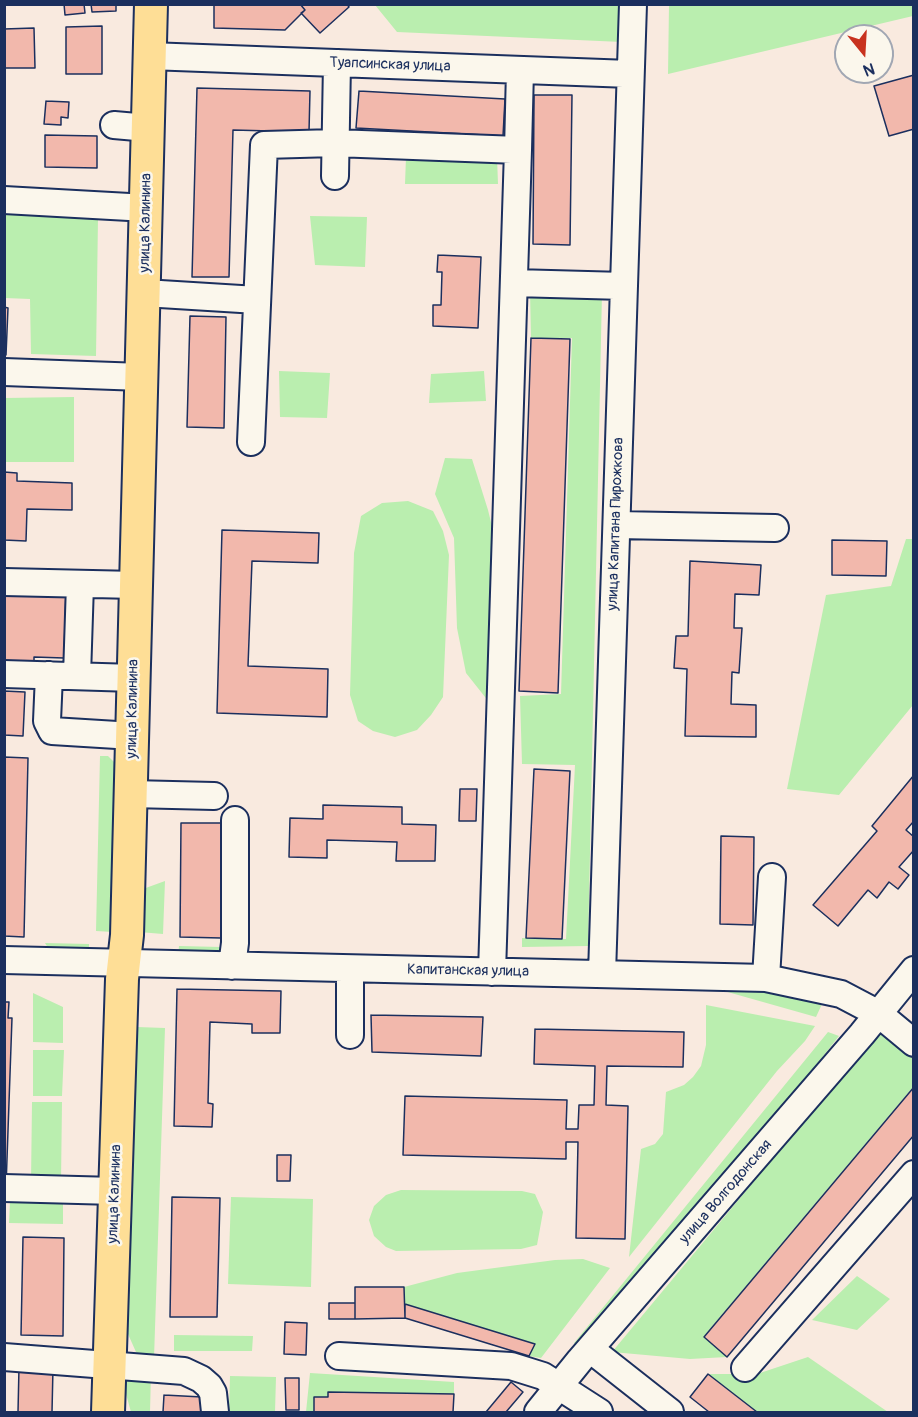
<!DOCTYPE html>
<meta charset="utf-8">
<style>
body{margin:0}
#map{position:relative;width:918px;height:1417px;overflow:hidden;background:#f9eadf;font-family:Pangolin,sans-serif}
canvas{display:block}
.frame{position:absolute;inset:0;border:6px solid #1b2f5e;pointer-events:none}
.north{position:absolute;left:834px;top:24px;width:60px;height:60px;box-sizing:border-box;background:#fbf7ec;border:2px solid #a1a7b3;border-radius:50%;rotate:162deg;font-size:16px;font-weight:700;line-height:24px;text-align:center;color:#1b2f5e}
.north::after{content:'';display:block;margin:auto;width:21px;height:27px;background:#c8321e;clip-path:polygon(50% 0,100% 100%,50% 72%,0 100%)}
</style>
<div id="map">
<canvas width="918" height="1417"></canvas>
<div class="frame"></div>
<div class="north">N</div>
</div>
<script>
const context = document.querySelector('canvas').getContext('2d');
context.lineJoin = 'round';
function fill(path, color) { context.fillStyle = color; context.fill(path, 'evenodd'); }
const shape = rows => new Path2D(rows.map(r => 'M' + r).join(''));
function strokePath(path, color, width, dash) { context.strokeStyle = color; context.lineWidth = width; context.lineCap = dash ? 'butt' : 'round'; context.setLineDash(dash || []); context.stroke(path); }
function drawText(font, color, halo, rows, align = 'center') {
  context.font = font + ' Pangolin,sans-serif'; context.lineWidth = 5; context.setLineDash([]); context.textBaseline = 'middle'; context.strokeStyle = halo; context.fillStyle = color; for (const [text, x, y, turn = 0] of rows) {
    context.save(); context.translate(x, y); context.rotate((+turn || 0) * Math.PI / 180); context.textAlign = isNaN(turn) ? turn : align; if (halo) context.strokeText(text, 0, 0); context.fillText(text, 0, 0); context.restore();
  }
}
const green = shape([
 [375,5,624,5,622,42,397,32],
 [669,5,913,4,913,16,668,74],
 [406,157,497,157,498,184,405,184],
 [4,214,98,218,96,356,31,354,30,299,5,298],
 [310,216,367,217,365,267,315,265],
 [530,291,602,292,588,946,522,947,522,938,566,939,575,765,522,764,520,696,561,694,572,338,531,338],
 [279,371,330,373,327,418,280,417],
 [484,371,486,401,429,403,431,374],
 [74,397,74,462,5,462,5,398],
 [445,458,472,459,488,510,502,567,489,702,466,673,457,628,454,538,435,494],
 [408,501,433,511,443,531,449,555,443,697,431,715,417,730,395,737,373,731,358,721,350,695,354,553,361,516,382,503],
 [906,539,913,539,913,705,839,795,787,789,826,595,891,586],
 [100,756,108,756,116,764,113,932,96,931],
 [165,881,163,934,139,932,143,889],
 [45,943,89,944,89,954,48,948],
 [179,946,221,947,220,958,178,957],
 [717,989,772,992,822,1004,816,1017],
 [33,993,63,1007,63,1043,33,1042],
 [706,1005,815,1026,805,1041,777,1071,629,1257,641,1149,655,1144,663,1134,666,1092,684,1085,693,1077,701,1066,706,1045],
 [884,1025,913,1051,913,1087,704,1336,727,1357,690,1359,612,1352],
 [137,1027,165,1028,154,1358,140,1355,136,1352,128,1334],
 [828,1032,839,1036,759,1138,581,1350,574,1343],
 [33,1050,64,1050,62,1096,33,1096],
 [32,1102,62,1102,61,1182,31,1182],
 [401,1190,522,1191,535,1194,543,1212,537,1245,521,1249,396,1251,386,1247,374,1236,369,1220,374,1206,386,1195],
 [231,1197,313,1199,311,1287,228,1284],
 [10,1202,63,1202,63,1224,9,1223],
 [583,1259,610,1268,541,1358,529,1356,534,1344,405,1304,404,1287,457,1273,555,1260],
 [857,1276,890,1299,857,1330,812,1320],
 [174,1335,253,1336,252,1351,174,1351],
 [808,1357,888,1412,757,1412,708,1374,757,1374],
 [151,1373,150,1412,131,1412,126,1394,126,1380,131,1375],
 [310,1373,454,1382,454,1394,329,1392,328,1397,314,1397,314,1412,306,1412],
 [230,1376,276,1377,275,1412,229,1412]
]);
const building = shape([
 [64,4,84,4,85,13,65,15,64,4],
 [91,4,116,4,116,11,92,12,91,4],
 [214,4,300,4,305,10,285,30,214,28,214,4],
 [300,4,347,4,349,7,320,33,301,13,305,10,300,4],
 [102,26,102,74,66,74,66,27,102,26],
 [34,28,35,68,4,68,4,29,34,28],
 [914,75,914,129,889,136,874,86,914,75],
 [197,88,310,91,309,132,233,130,229,277,192,277,197,88],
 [359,91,505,99,503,136,356,128,359,91],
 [534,95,572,95,570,245,533,244,534,95],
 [46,101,69,102,68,118,61,117,61,125,44,124,46,101],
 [45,135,97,136,97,168,45,167,45,135],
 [438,255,481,257,478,328,433,326,433,305,441,305,442,272,437,272,438,255],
 [4,307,8,308,6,355,4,355,4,307],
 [190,316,226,317,224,428,187,427,190,316],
 [531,338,570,339,558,693,519,691,531,338],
 [4,472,17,473,17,481,72,483,72,510,27,509,26,541,4,540,4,472],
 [222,530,319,533,318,563,252,561,248,666,328,669,327,717,217,713,222,530],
 [832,540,887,541,886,576,832,575,832,540],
 [690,561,761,565,759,595,735,594,734,628,742,628,739,673,732,672,731,704,756,705,756,737,685,736,687,669,674,668,676,636,688,636,690,561],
 [4,589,66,591,64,658,34,657,34,662,4,661,4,589],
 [4,691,25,692,23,736,4,735,4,691],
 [4,757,28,758,24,937,4,936,4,757],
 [534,769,570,771,562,939,526,938,534,769],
 [914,775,914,821,906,830,914,837,914,850,899,867,909,875,898,889,889,882,877,898,868,890,838,926,813,905,877,831,872,826,914,775],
 [460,789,477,789,476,821,459,821,460,789],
 [323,805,402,807,402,824,436,825,435,861,396,861,397,842,327,840,327,858,289,857,290,818,323,819,323,805],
 [181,823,221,823,221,938,180,937,181,823],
 [721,836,754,837,753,925,720,924,721,836],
 [177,989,281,991,280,1033,252,1033,252,1024,210,1022,208,1103,213,1104,212,1127,174,1126,177,989],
 [4,1002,9,1002,8,1018,12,1018,6,1187,4,1187,4,1002],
 [371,1015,483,1017,481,1056,372,1052,371,1015],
 [535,1029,684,1032,683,1067,607,1066,606,1105,628,1106,625,1239,576,1238,578,1142,566,1142,566,1159,403,1155,405,1096,567,1100,566,1129,578,1129,579,1105,594,1105,595,1066,534,1064,535,1029],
 [914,1087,914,1135,727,1357,704,1337,914,1087],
 [277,1155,291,1155,290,1181,277,1181,277,1155],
 [172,1197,220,1198,217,1317,170,1317,172,1197],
 [23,1237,64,1238,63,1336,21,1335,23,1237],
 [355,1287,404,1287,405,1318,355,1319,355,1287],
 [329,1303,355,1303,355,1319,329,1319,329,1303],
 [405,1304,535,1344,529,1356,405,1318,405,1304],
 [285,1322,307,1323,306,1355,284,1354,285,1322],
 [19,1367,53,1368,52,1412,18,1412,19,1367],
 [708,1374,757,1412,709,1412,690,1397,708,1374],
 [285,1378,299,1378,299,1410,286,1410,285,1378],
 [511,1382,523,1392,506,1412,486,1412,511,1382],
 [328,1392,454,1394,453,1412,314,1412,314,1397,328,1397,328,1392],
 [164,1395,202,1397,202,1412,163,1412,164,1395]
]);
const minor = shape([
 [149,56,630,74],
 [114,125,148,128],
 [518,150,520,70],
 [335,176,337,63],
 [4,200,147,208],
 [514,283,624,286],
 [144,293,257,300],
 [4,372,142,377],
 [251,442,264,145,335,143,518,150,492,972],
 [617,525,775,528],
 [4,582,136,585],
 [4,674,134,678],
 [49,675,47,721,52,731,133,736],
 [77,676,80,584],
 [131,794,214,796],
 [4,960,766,978,841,994,879,1014,914,1043],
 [232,966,235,943,235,820],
 [602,974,633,4],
 [766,978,772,877],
 [350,1035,350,969],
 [4,1188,115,1191],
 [590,1349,670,1412],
 [339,1356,511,1366,543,1376,599,1412],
 [4,1357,184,1371,201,1379,209,1386,213,1393,215,1412],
 [745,1368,914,1174],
 [538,1412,580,1360,862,1034,914,970]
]);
const major = shape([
 [108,1412,122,979,127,935,151,4]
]);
const streetNames = [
 ["Туапсинская улица",390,65,2],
 ["улица Калинина",146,223,-89],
 ["улица Капитана Пирожкова",616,524,-88],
 ["улица Калинина",133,709,-89],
 ["Капитанская улица",468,971,1],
 ["улица Волгодонская",726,1192,-49],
 ["улица Калинина",115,1194,-88]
];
fill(green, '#baeeaf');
fill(building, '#f2b8ac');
strokePath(building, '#1b2f5e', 1.5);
strokePath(minor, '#1b2f5e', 30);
strokePath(major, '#1b2f5e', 36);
strokePath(minor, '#fbf7ec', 26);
strokePath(major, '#fede96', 32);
drawText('15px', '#1b2f5e', '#fbf7ec', streetNames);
</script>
